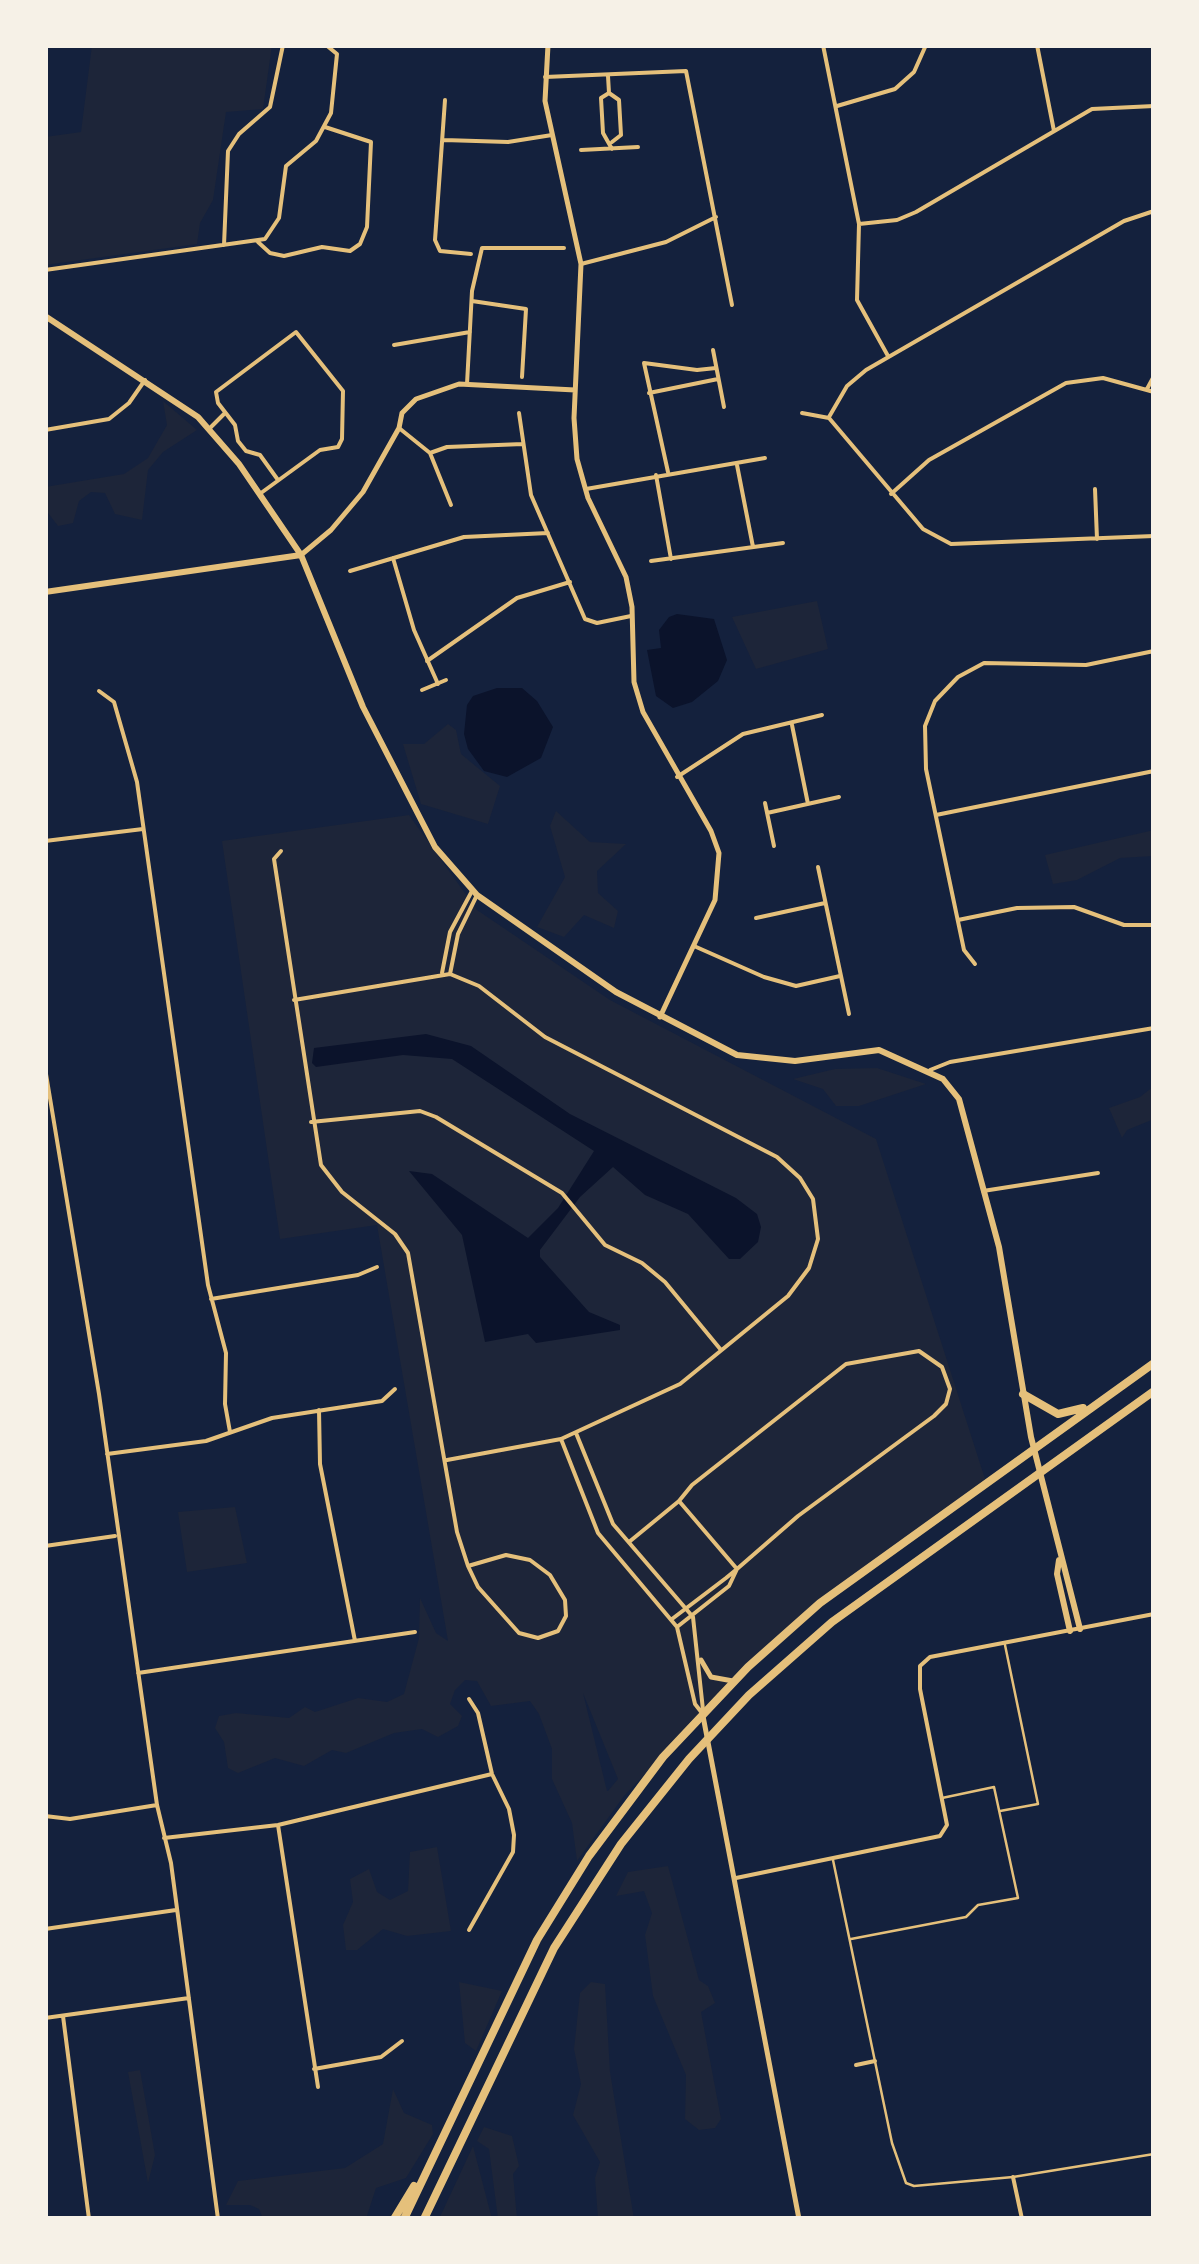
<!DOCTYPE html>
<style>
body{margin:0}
#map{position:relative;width:1199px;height:2264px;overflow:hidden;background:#14213d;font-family:"Alegreya Sans",sans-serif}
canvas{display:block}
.frame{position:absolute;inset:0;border:48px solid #f6f1e7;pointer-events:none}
</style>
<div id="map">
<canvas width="1199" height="2264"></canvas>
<div class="frame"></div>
</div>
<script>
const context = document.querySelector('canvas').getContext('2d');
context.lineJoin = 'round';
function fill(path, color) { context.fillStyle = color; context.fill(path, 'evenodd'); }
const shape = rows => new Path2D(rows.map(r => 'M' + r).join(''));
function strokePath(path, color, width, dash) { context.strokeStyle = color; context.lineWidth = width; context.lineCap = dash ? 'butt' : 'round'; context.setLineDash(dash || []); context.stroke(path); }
const green = shape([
 [92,45,272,45,263,109,226,112,213,200,200,223,197,244,45,265,45,137,81,132],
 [163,401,197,430,163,452,148,470,142,520,115,514,105,493,91,492,79,501,73,523,58,526,45,509,45,487,124,474,148,458,167,425],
 [817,601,828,649,756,669,732,617],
 [448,724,456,730,461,754,500,786,488,824,421,804,403,744,424,744],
 [556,811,590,842,626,844,597,871,598,893,618,911,614,928,584,915,564,937,537,927,565,877,550,826],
 [409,815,477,910,610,1000,876,1139,985,1479,767,1646,624,1796,577,1861,572,1823,552,1779,552,1749,539,1714,530,1701,491,1706,477,1681,465,1680,455,1690,450,1704,462,1716,458,1726,438,1737,422,1729,394,1733,346,1753,332,1750,304,1766,275,1758,238,1773,228,1768,224,1742,215,1728,219,1716,236,1713,289,1718,305,1707,315,1712,358,1698,387,1702,404,1694,419,1638,420,1598,436,1633,448,1641,377,1225,280,1239,222,841],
 [583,1693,618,1779,608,1791,607,1791],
 [1154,830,1154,856,1120,858,1077,880,1053,884,1045,855],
 [877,1068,926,1084,859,1106,836,1106,823,1089,793,1079,835,1069],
 [1154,1086,1154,1119,1127,1130,1122,1138,1109,1108,1140,1097],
 [235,1507,247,1563,187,1572,178,1512],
 [437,1847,451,1931,407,1936,383,1929,357,1950,346,1950,343,1925,353,1902,350,1879,369,1869,377,1892,390,1900,408,1891,410,1852],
 [668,1866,699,1980,708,1986,715,2003,701,2012,721,2119,715,2128,699,2130,685,2119,686,2075,653,1996,645,1935,652,1913,644,1891,616,1896,628,1872],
 [459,1982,502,1991,476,2051,465,2043],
 [591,1982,605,1984,610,2072,634,2219,598,2219,595,2178,600,2162,573,2115,581,2084,574,2049,580,1993],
 [140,2070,155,2155,148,2183,128,2072],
 [393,2089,404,2113,432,2125,433,2134,406,2178,376,2188,366,2219,263,2219,259,2209,250,2205,226,2205,238,2181,345,2168,383,2144],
 [484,2127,512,2136,519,2166,513,2174,517,2219,498,2219,489,2149,477,2141],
 [473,2146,492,2219,439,2219]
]);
const water = shape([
 [677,614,714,619,727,660,718,681,692,702,673,708,656,696,647,650,661,648,659,630,669,617],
 [497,688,522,688,537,701,553,727,541,758,507,777,484,771,468,749,464,734,467,705,473,696],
 [426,1034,471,1046,570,1114,736,1198,757,1214,761,1227,758,1242,740,1259,729,1259,688,1214,645,1195,613,1167,580,1197,540,1250,540,1257,589,1312,620,1325,620,1330,536,1343,528,1334,485,1342,462,1235,409,1171,432,1174,528,1238,558,1208,594,1151,452,1059,403,1055,316,1067,312,1063,314,1048]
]);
const service = shape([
 [1000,1811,1038,1804,1005,1645],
 [833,1860,892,2143,906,2183,914,2186,1013,2177,1154,2154],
 [851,1939,966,1917,978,1905,1018,1898,994,1787,942,1798]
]);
const minor = shape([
 [823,45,859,224,857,300,888,356],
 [1037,45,1054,131],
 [608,76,609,93,619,100,621,135,612,142],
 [545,77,686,71,732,305],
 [609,93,601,98,603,133,612,149],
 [445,100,435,240,440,251,471,254],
 [837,106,895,89,914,72,926,45],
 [444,140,508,142,552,135],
 [581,150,638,147],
 [859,224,897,220,916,212,1092,109,1154,106],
 [258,242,270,253,284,256,322,247,350,251,360,244,367,227,371,142,325,127],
 [224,245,228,151,239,134,270,107,283,45],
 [581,264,666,242,716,217],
 [45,270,265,239,279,218,286,166,316,141,331,113,337,54,326,45],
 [472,301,526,309,522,377],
 [394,345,470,332],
 [713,350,724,407],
 [467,384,472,291,482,248,564,248],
 [1147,389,1154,376],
 [649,393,718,379],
 [519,413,531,495,585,619,597,623,631,616],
 [802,413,829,418,923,529,951,544,1154,536],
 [829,417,847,386,866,370,1124,221,1154,211],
 [210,428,225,413],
 [399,428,430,453,451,505],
 [45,430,109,419,129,403,145,380],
 [430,453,447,447,523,444],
 [737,465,753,547],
 [668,472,644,363,697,370,716,368],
 [656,475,671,559],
 [586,489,765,458],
 [1095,489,1097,539],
 [261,493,320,450,338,447,342,439,343,391,296,332,216,392,218,403,235,425,238,441,246,451,260,455,278,480],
 [891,494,929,460,1066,383,1103,378,1154,392],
 [393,558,414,630,438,684],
 [651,561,783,543],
 [350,571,464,537,548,533],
 [427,661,517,598,570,582],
 [422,690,446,680],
 [99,691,114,702,137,782,208,1285,226,1353,225,1404,230,1432],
 [792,725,808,804],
 [677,777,743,734,822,715],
 [765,803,774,846],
 [767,813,839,797],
 [936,815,1154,771],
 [45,841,143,829],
 [281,851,274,859,321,1165,342,1192,395,1234,408,1253,457,1532,468,1566,478,1587,519,1633,538,1638,558,1631,566,1616,565,1600,550,1575,530,1560,506,1555,468,1566],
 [818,867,849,1014],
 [756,918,825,903],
 [958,920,1017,908,1074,907,1124,925,1154,925],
 [694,946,764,977,796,986,840,976],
 [975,964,964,950,926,769,925,726,935,701,958,677,984,663,1086,665,1154,651],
 [442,973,450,932,472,891],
 [450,974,458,934,477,895],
 [294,1000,450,974,479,986,545,1037,777,1157,800,1178,813,1199,818,1239,809,1268,788,1296,680,1384,561,1439,447,1460],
 [45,1068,99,1394,157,1805,171,1863,218,2219],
 [930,1070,950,1062,1154,1028],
 [311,1122,420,1111,436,1117,562,1193,605,1245,642,1263,665,1282,721,1350],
 [983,1191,1098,1173],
 [211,1299,358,1275,377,1267],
 [319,1410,320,1464,355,1641],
 [576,1433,613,1524,693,1617,703,1710],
 [561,1439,598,1533,677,1627,695,1704,702,1713],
 [107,1454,206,1441,272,1418,382,1401,395,1389],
 [629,1542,679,1501],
 [45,1546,115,1536],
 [672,1619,726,1578,737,1569,798,1516,934,1416,946,1404,950,1389,942,1367,919,1351,846,1364,692,1485,679,1501,737,1569],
 [677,1627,729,1586,737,1569],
 [138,1673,415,1632],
 [469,1699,478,1713,492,1774,509,1809,514,1835,513,1852,469,1930],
 [45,1816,70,1819,157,1805],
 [278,1825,318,2087],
 [164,1838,278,1825,492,1774],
 [736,1878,940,1836,947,1825,920,1689,920,1666,930,1657,1154,1614],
 [45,1929,176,1910],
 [63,2016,89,2219],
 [45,2018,189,1998],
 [856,2065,875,2061],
 [314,2069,381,2057,402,2041],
 [1013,2177,1022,2219]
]);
const tertiary = shape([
 [548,45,545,101,581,264,574,418,577,459,588,498,626,577,632,607,634,682,643,712,711,831,719,853,715,900,660,1017],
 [301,555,331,530,363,492,399,428,402,413,416,399,459,384,575,390],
 [701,1660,711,1677,733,1681],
 [703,1716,799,2219]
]);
const secondary = shape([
 [45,316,198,417,239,464,301,555,363,707,435,847,477,895,616,992,737,1055,795,1061,879,1050,943,1079,959,1099,999,1247,1031,1437,1080,1629],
 [45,592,301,555],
 [1059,1560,1057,1574,1070,1631]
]);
const trunk = shape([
 [1023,1394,1058,1414,1083,1408],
 [394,2219,414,2186],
 [404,2219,537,1940,589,1856,663,1757,748,1667,820,1603,1154,1363],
 [424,2219,554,1948,621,1844,689,1759,749,1695,832,1622,1154,1391]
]);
fill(green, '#1d2539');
fill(water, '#0b132b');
strokePath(service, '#e5c07b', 2.5);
strokePath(minor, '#e5c07b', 4);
strokePath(tertiary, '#e5c07b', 5);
strokePath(secondary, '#e5c07b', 6);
strokePath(trunk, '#e5c07b', 8);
</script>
